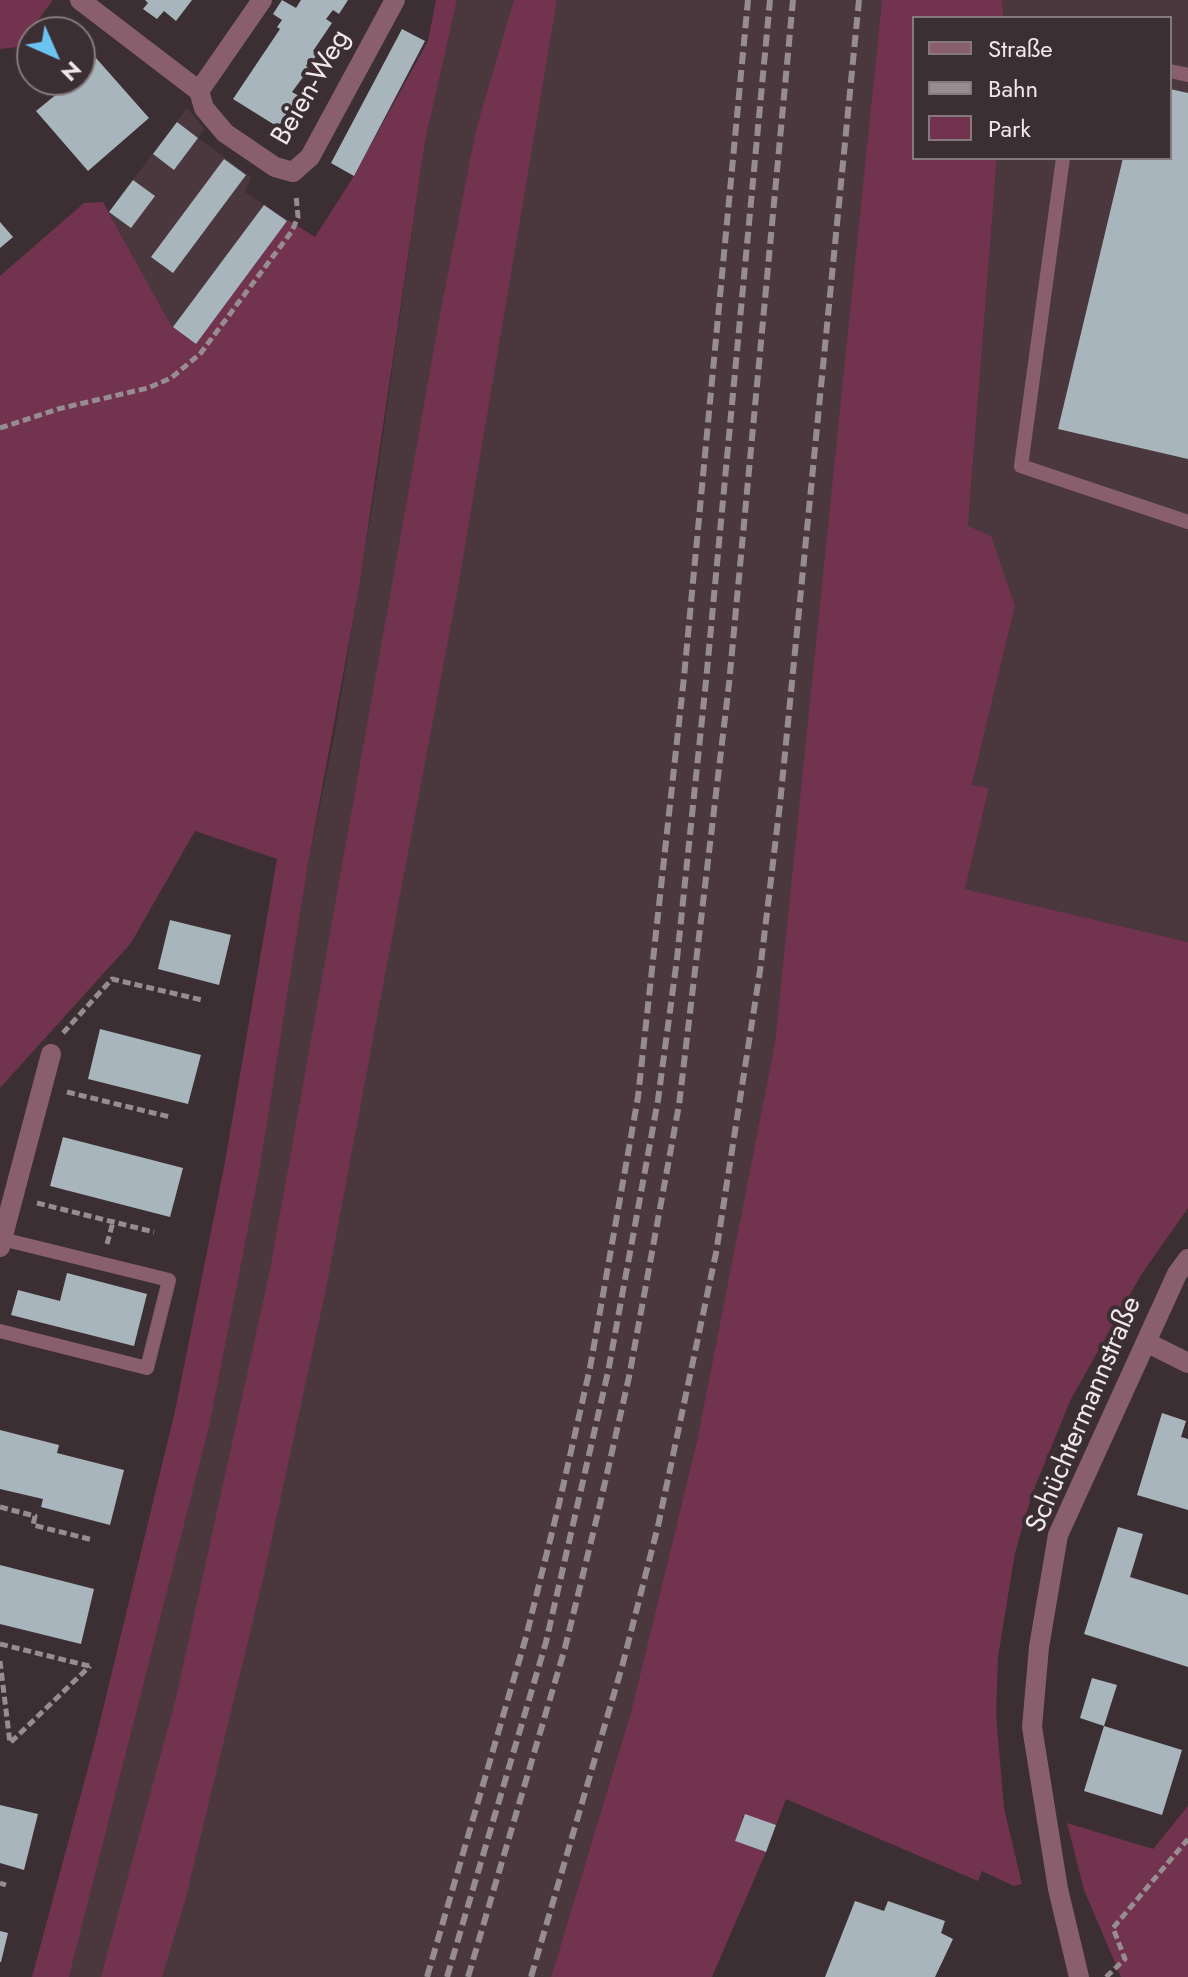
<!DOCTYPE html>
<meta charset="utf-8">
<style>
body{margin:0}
#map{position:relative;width:1188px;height:1977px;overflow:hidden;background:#3c2f33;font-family:Jost,sans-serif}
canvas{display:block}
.legend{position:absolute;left:912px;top:16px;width:260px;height:144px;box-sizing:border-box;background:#3c2f33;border:2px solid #84797c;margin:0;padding:10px 14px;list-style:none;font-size:24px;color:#f0e7ea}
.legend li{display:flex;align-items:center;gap:16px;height:40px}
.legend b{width:40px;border:2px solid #84797c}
.north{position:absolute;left:16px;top:16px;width:80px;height:80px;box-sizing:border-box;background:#3c2f33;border:2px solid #84797c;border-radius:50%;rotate:135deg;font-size:22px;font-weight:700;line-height:32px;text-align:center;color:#f0e7ea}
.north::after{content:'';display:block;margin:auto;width:28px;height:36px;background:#6cc3f2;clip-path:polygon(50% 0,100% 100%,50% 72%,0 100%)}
</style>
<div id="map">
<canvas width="1188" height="1977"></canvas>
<ul class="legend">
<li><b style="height:10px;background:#895f6e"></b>Straße</li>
<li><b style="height:10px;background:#978c90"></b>Bahn</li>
<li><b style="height:22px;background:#71334d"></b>Park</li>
</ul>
<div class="north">N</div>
</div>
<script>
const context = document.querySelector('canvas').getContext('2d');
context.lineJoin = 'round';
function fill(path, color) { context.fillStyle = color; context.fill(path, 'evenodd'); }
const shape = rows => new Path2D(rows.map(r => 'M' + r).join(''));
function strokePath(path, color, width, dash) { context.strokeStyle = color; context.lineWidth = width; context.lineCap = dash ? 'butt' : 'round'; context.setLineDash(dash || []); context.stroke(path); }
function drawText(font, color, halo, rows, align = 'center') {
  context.font = font + ' Jost,sans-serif'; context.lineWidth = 8; context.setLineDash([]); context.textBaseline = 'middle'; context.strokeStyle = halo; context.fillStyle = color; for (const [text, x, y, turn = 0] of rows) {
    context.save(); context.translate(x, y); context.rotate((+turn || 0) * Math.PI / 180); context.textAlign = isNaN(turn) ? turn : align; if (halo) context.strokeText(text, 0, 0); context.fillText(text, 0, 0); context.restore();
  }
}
const built = shape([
 [457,0,882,0,794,877,775,1043,753,1160,697,1441,631,1712,551,1977,69,1977,210,1423,260,1168,308,864,335,732,377,477,425,142],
 [1002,0,1188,0,1188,942,965,889,989,789,972,786,1015,606,968,526,997,158,1170,158,1170,18,1004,18],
 [187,108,204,129,198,138,251,177,245,192,288,220,196,344,171,325,109,212]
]);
const green = shape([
 [0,0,53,0,18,47,0,49],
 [436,0,457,0,425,142,359,588,308,864,260,1168,210,1423,69,1977,32,1977,96,1738,175,1411,225,1162,277,859,195,831,131,943,0,1088,0,276,84,203,103,202,171,325,196,344,288,220,315,237,352,179,428,41],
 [514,0,557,0,459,582,326,1289,264,1575,185,1901,162,1977,101,1977,176,1698,270,1270,441,309,476,130],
 [882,0,1002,0,1004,18,914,18,914,158,997,158,968,526,991,536,1015,606,972,785,989,788,965,889,1188,942,1188,1208,1141,1275,1071,1399,1032,1494,1015,1553,998,1657,996,1714,1004,1808,1022,1884,1014,1886,982,1871,978,1881,786,1799,776,1825,744,1815,735,1841,766,1852,712,1977,551,1977,631,1712,697,1441,775,1043],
 [1188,1806,1188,1977,1121,1977,1084,1890,1067,1823,1153,1849]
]);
const building = shape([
 [145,0,192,0,176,21,164,11,157,19,143,9,148,3],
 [282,0,296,8,301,0,348,0,339,14,333,10,326,19,332,23,313,51,317,54,311,64,308,62,306,66,309,69,292,92,299,96,278,127,233,99,280,29,277,27,282,20,273,14],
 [402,29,425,41,354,176,331,163],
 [96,58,149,118,88,171,36,111,74,80,80,80,80,72],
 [1170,89,1188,93,1188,459,1058,429,1123,158,1170,158],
 [177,122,198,138,174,170,153,154],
 [224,159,246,175,173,273,151,257],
 [133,180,155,196,131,228,109,212],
 [264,205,287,221,196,344,173,327],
 [0,222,13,237,0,248],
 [170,920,231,935,219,985,158,969],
 [100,1029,201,1055,188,1104,88,1079],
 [63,1137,183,1168,170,1217,50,1186],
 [67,1273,147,1294,134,1346,11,1315,18,1290,60,1301],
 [1162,1413,1186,1421,1181,1437,1188,1439,1188,1510,1137,1495],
 [0,1430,59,1445,57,1453,124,1470,110,1525,41,1507,43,1499,0,1489],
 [1118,1527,1143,1534,1130,1577,1188,1595,1188,1667,1084,1634],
 [0,1565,94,1589,81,1644,0,1624],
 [1092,1678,1117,1685,1104,1726,1182,1750,1162,1815,1084,1791,1104,1726,1080,1718],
 [0,1805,38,1814,24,1870,0,1863],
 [745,1814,776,1825,766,1852,735,1841],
 [855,1901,884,1911,888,1901,945,1921,941,1933,953,1939,935,1977,825,1977],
 [0,1931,8,1933,1,1962,0,1962]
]);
const path = shape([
 [0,428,58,409,148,388,171,378,200,354,292,231,298,217,296,195],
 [63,1033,112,979,202,1000],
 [67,1092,170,1117],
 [37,1203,154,1232],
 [107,1244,113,1222],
 [0,1507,35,1516,33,1525,93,1540],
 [0,1644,89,1666],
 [0,1661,10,1743,90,1666],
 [0,1883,6,1885],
 [1106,1977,1125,1959,1113,1928,1188,1839]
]);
const service = shape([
 [1170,71,1188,75],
 [1063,158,1021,466,1188,522],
 [0,1331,147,1368,169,1280,2,1239]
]);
const minor = shape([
 [80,0,199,91,262,0],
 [199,91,204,108,225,133,275,167,293,172,310,157,395,0],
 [0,1247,51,1054],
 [1146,1342,1188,1363],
 [1079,1977,1058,1889,1032,1727,1039,1647,1058,1535,1177,1274,1188,1259]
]);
const rail = shape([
 [427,1977,526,1637,559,1504,590,1368,638,1097,684,677,748,0],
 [447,1977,546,1642,608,1372,658,1100,677,959,706,681,770,0],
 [468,1977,565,1648,598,1513,629,1377,679,1105,729,684,793,0],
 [531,1977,623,1663,658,1526,716,1253,760,971,780,804,859,0]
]);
const streetNames = [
 ["Beien-Weg",312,88,-60],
 ["Schüchtermannstraße",1085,1415,-67]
];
fill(built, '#4a383e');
fill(green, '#71334d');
fill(building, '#a8b5bd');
strokePath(path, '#978c90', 5, [8, 4]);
strokePath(service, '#895f6e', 14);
strokePath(minor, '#895f6e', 20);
strokePath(rail, '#978c90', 6, [12, 6]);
drawText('28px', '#f0e7ea', '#3c2f33', streetNames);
</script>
